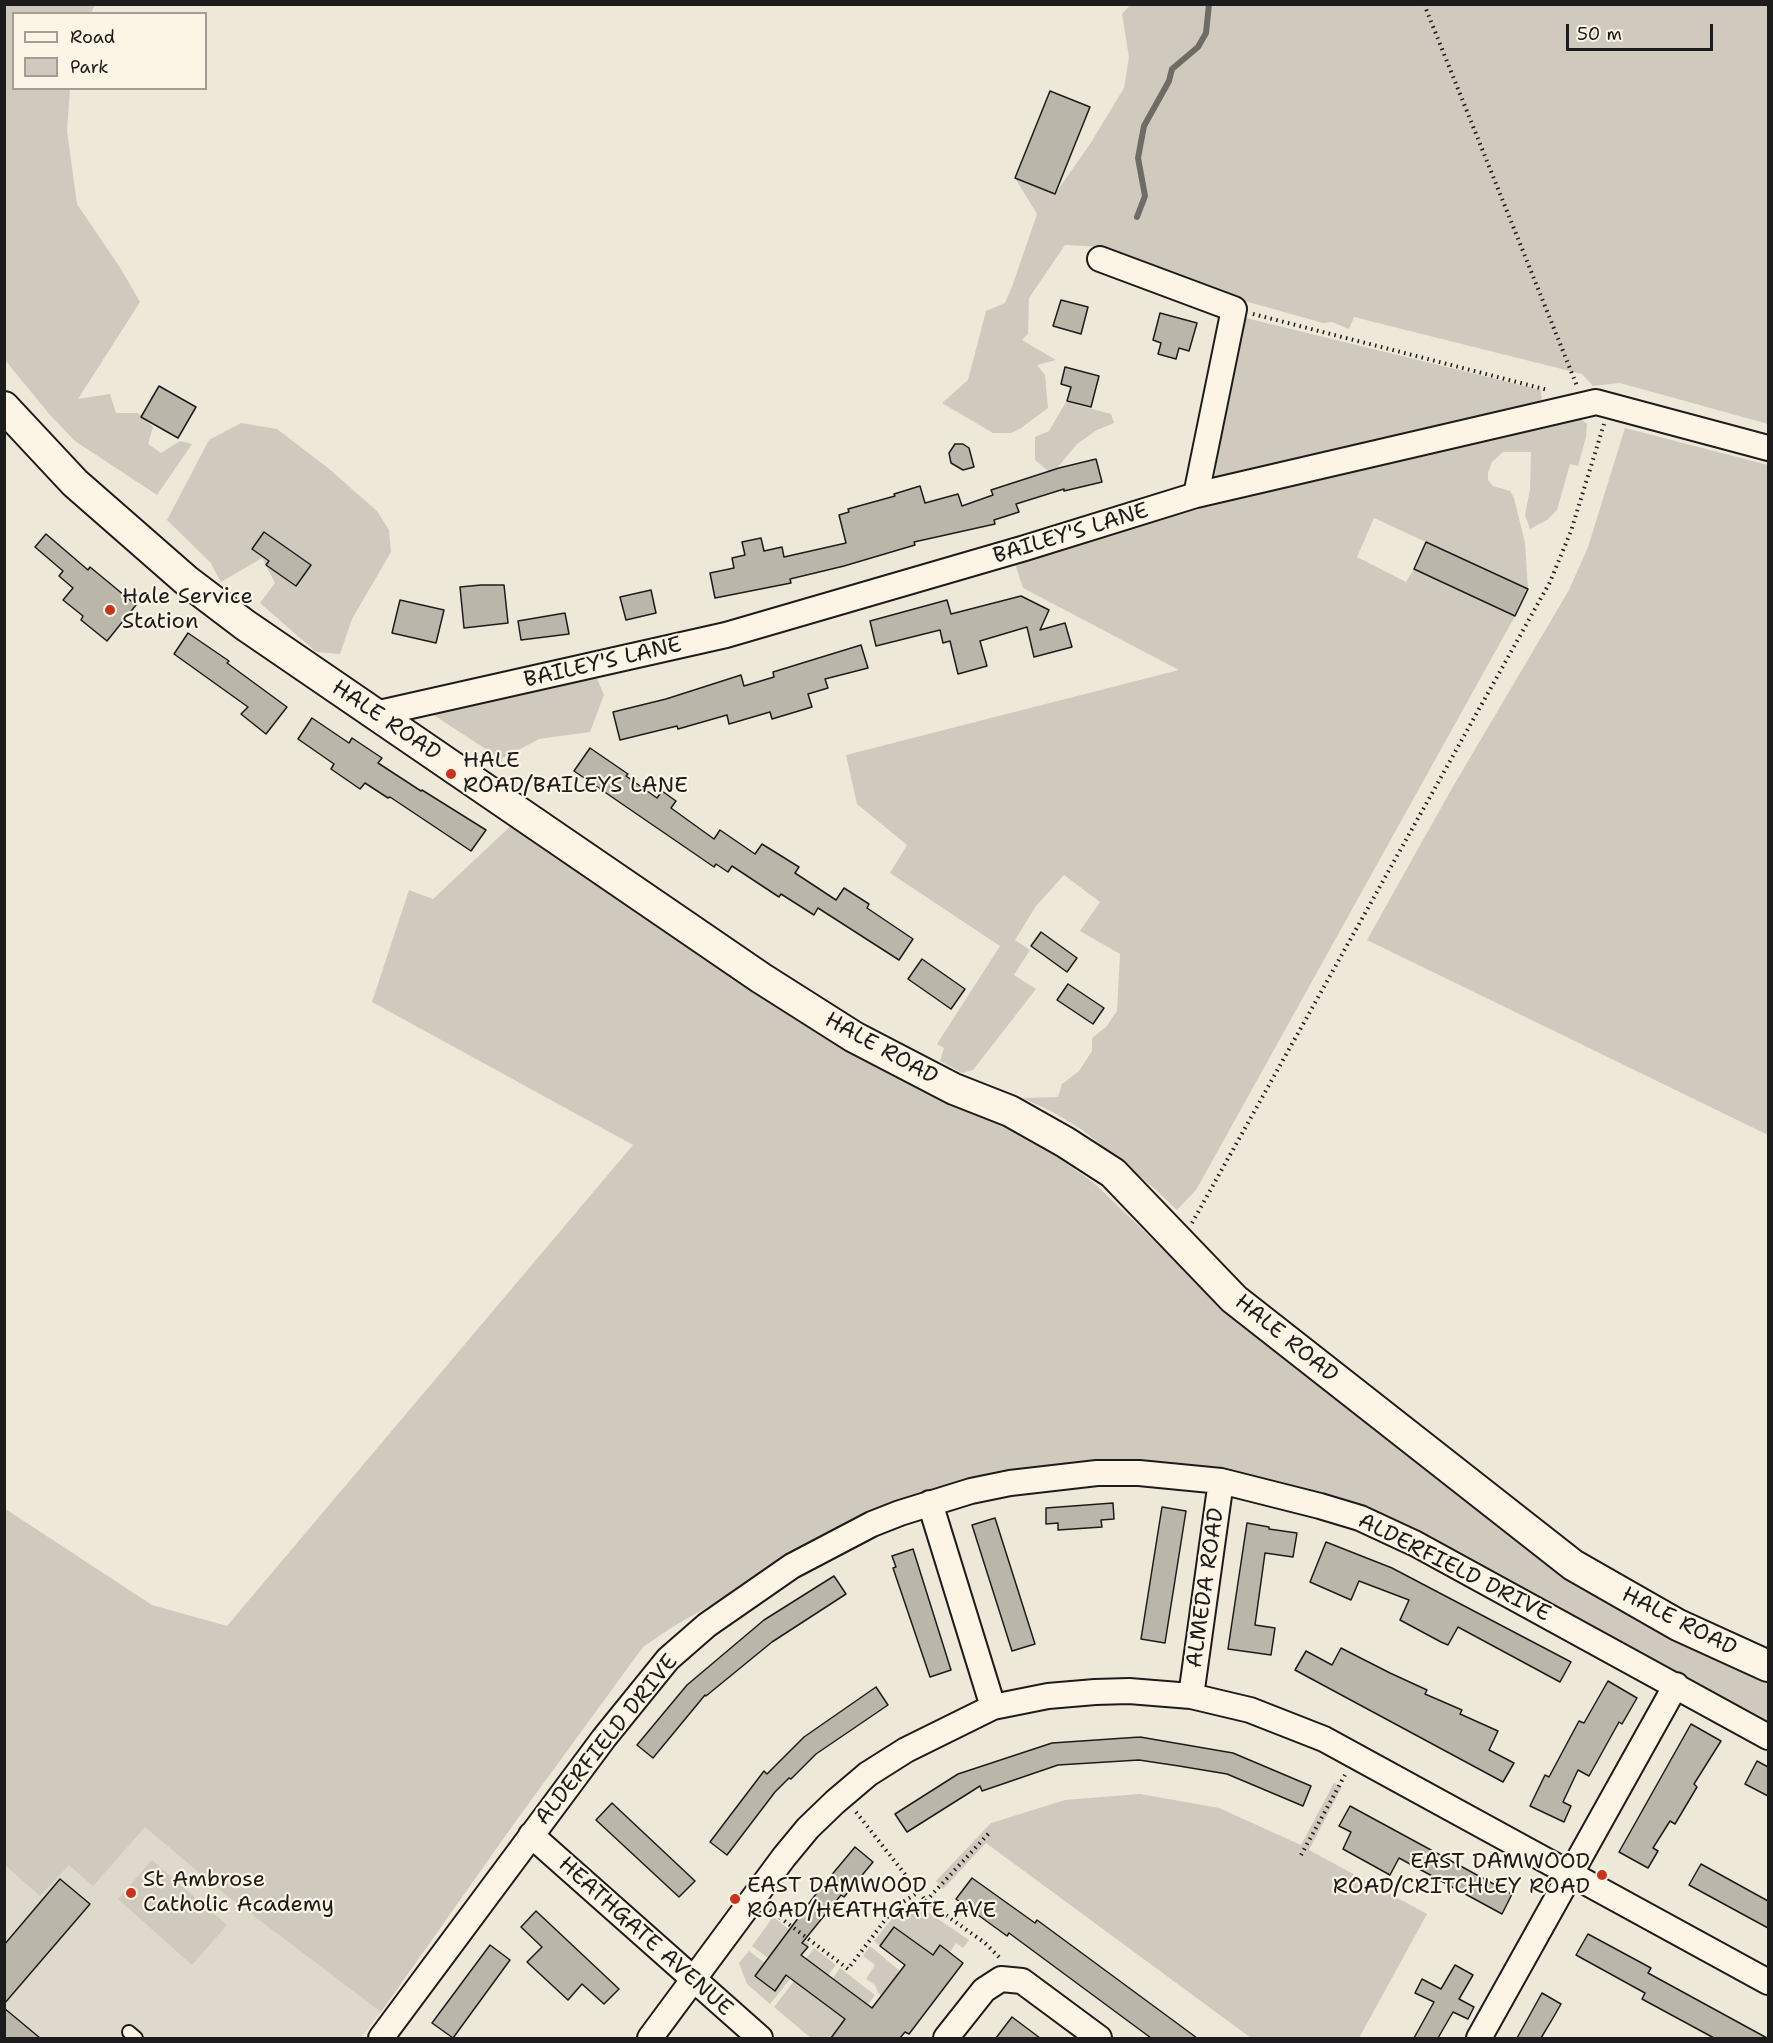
<!DOCTYPE html>
<style>
body{margin:0}
#map{position:relative;width:1773px;height:2043px;overflow:hidden;background:#eee8d9;font-family:"Shantell Sans",sans-serif}
canvas{display:block}
.frame{position:absolute;inset:0;border:6px solid #1c1c1c;pointer-events:none}
.legend{position:absolute;left:12px;top:12px;width:195px;height:78px;box-sizing:border-box;background:#fcf5e5;border:2px solid #a29e95;margin:0;padding:8px 10px;list-style:none;font-size:18px;color:#1c1c1c}
.legend li{display:flex;align-items:center;gap:12px;height:30px}
.legend b{width:30px;border:2px solid #a29e95}
.scale{position:absolute;left:1566px;top:24px;width:147px;height:27px;box-sizing:border-box;border:3px solid #1c1c1c;border-top:0;padding-left:8px;font-size:18px;line-height:21px;white-space:nowrap;color:#1c1c1c;-webkit-text-stroke:4px #fcf5e5;paint-order:stroke}
</style>
<div id="map">
<canvas width="1773" height="2043"></canvas>
<div class="frame"></div>
<ul class="legend">
<li><b style="height:8px;background:#fcf5e5"></b>Road</li>
<li><b style="height:16px;background:#cfcabd"></b>Park</li>
</ul>
<div class="scale">50 m</div>
</div>
<script>
const context = document.querySelector('canvas').getContext('2d');
context.lineJoin = 'round';
function fill(path, color) { context.fillStyle = color; context.fill(path, 'evenodd'); }
const shape = rows => new Path2D(rows.map(r => 'M' + r).join(''));
function strokePath(path, color, width, dash) { context.strokeStyle = color; context.lineWidth = width; context.lineCap = dash ? 'butt' : 'round'; context.setLineDash(dash || []); context.stroke(path); }
function drawText(font, color, halo, rows, align = 'center') {
  context.font = font + ' "Shantell Sans",sans-serif'; context.lineWidth = 4.5; context.setLineDash([]); context.textBaseline = 'middle'; context.strokeStyle = halo; context.fillStyle = color; for (const [text, x, y, turn = 0] of rows) {
    context.save(); context.translate(x, y); context.rotate((+turn || 0) * Math.PI / 180); context.textAlign = isNaN(turn) ? turn : align; if (halo) context.strokeText(text, 0, 0); context.fillText(text, 0, 0); context.restore();
  }
}
const built = shape([
 [52,1728,390,1999,361,2038,5,2038,5,1787]
]);
const green = shape([
 [4,5,95,5,91,13,14,14,14,88,70,89,67,131,77,204,121,269,140,302,78,399,110,394,116,413,138,413,153,427,148,444,161,453,180,441,192,444,157,495,75,441,50,415,5,360],
 [1130,5,1768,5,1768,424,1620,383,1593,386,1582,374,1354,317,1349,329,1332,322,1323,323,1227,296,1104,247,1065,245,1029,298,1028,334,1022,340,1056,360,1037,365,1045,375,1048,408,1021,428,1011,433,993,433,942,403,968,380,986,311,1005,303,1013,284,1037,214,1015,178,1055,194,1090,144,1124,88,1129,57,1122,14],
 [1246,318,1541,390,1542,403,1222,479,1215,476,1221,430,1243,323],
 [1066,402,1111,414,1114,423,1097,430,1077,444,1052,474,1035,460,1035,437,1049,431],
 [1579,418,1587,424,1586,437,1578,466,1570,464,1557,510,1547,520,1530,529,1525,515,1530,489,1531,452,1503,452,1492,462,1488,472,1488,480,1493,486,1510,491,1514,498,1525,543,1528,589,1374,518,1357,557,1406,582,1414,569,1515,616,1196,1190,1177,1210,1155,1189,1081,1129,1051,1111,1022,1098,1058,1097,1062,1084,1079,1071,1092,1051,1092,1038,1106,1027,1117,1011,1120,954,1080,931,1100,902,1064,875,1036,906,1015,940,1030,950,1014,975,1036,989,973,1070,962,1073,940,1061,944,1048,937,1044,1000,946,890,873,907,845,857,804,846,755,1179,670,1023,588,1013,558,1392,458],
 [241,423,277,429,328,468,377,511,389,530,391,552,352,619,340,654,316,652,260,603,275,583,262,558,221,582,210,562,167,520,209,440],
 [1625,428,1768,465,1768,1135,1367,940,1451,790,1569,590,1588,547],
 [595,674,604,695,590,732,539,739,501,759,432,714],
 [515,822,834,1038,1043,1147,1094,1183,1224,1308,1585,1586,1768,1678,1768,1726,1285,1486,980,1480,766,1574,674,1626,643,1647,513,1825,381,2012,221,1891,145,1827,93,1886,69,1865,40,1896,5,1865,4,1508,152,1605,227,1626,633,1145,372,1002,409,890,433,899],
 [1334,1783,1342,1787,1309,1850,1427,1914,1359,2038,1251,2038,986,1843,943,1889,936,1881,991,1823,1065,1800,1140,1794,1219,1808,1301,1845],
 [152,1860,227,1925,192,1965,118,1899],
 [913,1902,969,1940,963,1948,956,1943,950,1952,940,1945,930,1958,910,1938,895,1927,880,1946,874,1941,898,1911],
 [773,1917,809,1944,808,1947,787,1932,768,1958,752,1946],
 [870,1946,900,1971,882,1996,878,1993,875,1985,866,1979,875,1965,863,1956],
 [814,1948,836,1965,828,1975,806,1959],
 [749,1951,765,1963,755,1976,775,1990,786,1976,790,1979,770,2004,747,1984,739,1963],
 [840,1968,875,1995,868,2005,833,1978],
 [794,1981,845,2019,835,2033,842,2038,811,2038,774,2007]
]);
const stream = shape([
 [1137,217,1145,196,1138,158,1144,126,1169,81,1172,69,1198,47,1206,33,1209,4]
]);
const building = shape([
 [1050,91,1090,107,1055,194,1015,178,1050,91],
 [1061,300,1088,307,1081,334,1053,326,1061,300],
 [1160,313,1197,323,1189,351,1179,348,1176,359,1158,354,1161,343,1153,340,1160,313],
 [1065,367,1099,376,1091,407,1067,401,1071,387,1061,384,1065,367],
 [159,386,196,407,178,438,141,417,159,386],
 [955,444,963,444,969,448,974,467,963,470,951,463,949,453,955,444],
 [1096,459,1102,482,1064,491,1064,489,1016,504,1019,512,994,520,995,524,914,542,915,545,844,566,790,579,791,583,715,598,710,573,734,568,732,558,745,555,742,542,761,538,764,551,782,547,784,557,846,543,839,515,849,512,848,509,895,496,894,494,920,486,925,503,958,494,962,506,993,495,991,490,1059,468,1096,459],
 [264,532,311,565,296,586,266,565,269,561,252,549,264,532],
 [46,534,88,570,90,567,136,605,107,641,81,620,83,616,63,600,73,588,59,576,63,571,35,547,46,534],
 [1426,542,1528,589,1515,616,1414,569,1426,542],
 [481,585,504,585,508,623,464,628,460,587,481,585],
 [651,590,656,613,626,620,620,597,651,590],
 [1021,596,1049,610,1040,630,1065,623,1072,647,1034,657,1027,627,980,641,987,666,958,674,950,641,943,643,940,630,876,646,870,621,947,600,951,614,1021,596],
 [400,600,444,610,436,643,392,633,400,600],
 [565,613,569,634,521,640,518,621,565,613],
 [188,633,229,661,227,663,287,707,266,734,241,714,248,707,174,654,188,633],
 [861,645,868,668,825,679,828,688,808,694,812,707,772,719,770,712,729,724,727,715,678,729,677,726,620,740,613,712,666,699,741,675,744,686,774,677,773,672,861,645],
 [312,718,349,743,352,738,382,758,378,763,421,791,422,790,486,830,471,851,390,797,388,798,365,783,360,789,331,769,334,764,298,739,312,718],
 [590,748,628,774,626,776,657,798,662,791,676,801,671,808,714,839,720,830,755,854,762,844,799,867,795,873,836,900,844,888,869,904,867,908,913,939,899,960,818,908,814,915,781,894,779,897,732,866,728,872,716,864,714,867,574,771,590,748],
 [1041,932,1077,958,1067,972,1031,946,1041,932],
 [922,959,965,989,951,1009,908,979,922,959],
 [1068,984,1104,1008,1093,1024,1057,1000,1068,984],
 [1113,1503,1114,1519,1101,1520,1102,1527,1058,1530,1058,1523,1046,1524,1046,1508,1113,1503],
 [1162,1507,1186,1511,1165,1643,1141,1639,1162,1507],
 [995,1518,1035,1644,1012,1651,972,1525,995,1518],
 [1247,1523,1269,1527,1269,1529,1297,1533,1293,1557,1265,1553,1255,1625,1275,1628,1271,1655,1228,1649,1247,1523],
 [1326,1542,1392,1568,1571,1662,1560,1682,1458,1627,1448,1645,1441,1642,1400,1620,1409,1600,1359,1581,1351,1600,1310,1582,1326,1542],
 [913,1549,951,1670,930,1677,893,1568,896,1567,892,1556,913,1549],
 [834,1576,846,1594,772,1642,706,1696,705,1695,653,1758,637,1745,687,1685,764,1620,834,1576],
 [1341,1648,1390,1673,1427,1690,1425,1694,1462,1710,1460,1714,1498,1731,1489,1750,1514,1763,1503,1782,1295,1670,1306,1651,1332,1665,1341,1648],
 [1608,1681,1637,1698,1622,1724,1619,1722,1589,1776,1578,1770,1563,1802,1571,1806,1564,1822,1530,1806,1545,1775,1549,1777,1579,1721,1584,1723,1608,1681],
 [876,1687,888,1705,816,1754,791,1779,789,1778,775,1792,727,1855,710,1842,764,1771,767,1774,804,1737,876,1687],
 [1691,1724,1721,1741,1694,1784,1697,1787,1675,1824,1670,1821,1653,1848,1658,1851,1648,1868,1619,1852,1691,1724],
 [1140,1737,1233,1753,1311,1786,1303,1806,1227,1774,1179,1766,1139,1760,1058,1765,982,1791,980,1786,907,1832,895,1814,958,1774,1052,1743,1140,1737],
 [1757,1761,1768,1767,1768,1796,1745,1784,1757,1761],
 [612,1803,695,1881,679,1897,596,1820,612,1803],
 [1350,1806,1512,1894,1502,1914,1399,1858,1390,1875,1343,1849,1351,1832,1339,1826,1350,1806],
 [855,1847,873,1862,844,1897,841,1895,802,1943,808,1947,801,1955,872,2008,905,1965,880,1946,894,1927,933,1955,940,1945,963,1963,909,2034,905,2032,900,2038,831,2038,845,2019,786,1975,775,1991,755,1976,819,1890,855,1847],
 [1701,1864,1768,1901,1768,1928,1689,1885,1701,1864],
 [972,1878,1035,1923,1037,1920,1197,2038,1151,2038,1009,1933,1007,1936,956,1899,972,1878],
 [60,1879,90,1904,4,2004,4,1945,60,1879],
 [536,1911,619,1989,604,2004,582,1984,568,2000,527,1962,542,1947,521,1927,536,1911],
 [1588,1934,1651,1968,1648,1973,1767,2038,1714,2038,1642,1999,1645,1993,1576,1955,1588,1934],
 [490,1945,510,1960,453,2038,432,2023,490,1945],
 [1455,1965,1473,1975,1459,1999,1474,2007,1468,2019,1453,2012,1438,2038,1414,2038,1434,2002,1415,1993,1422,1979,1441,1989,1455,1965],
 [1542,1993,1561,2004,1553,2018,1541,2038,1517,2038,1542,1993],
 [4,2008,40,2038,4,2038,4,2008],
 [1012,2017,1040,2038,996,2038,1012,2017]
]);
const path = shape([
 [1424,4,1577,386],
 [1253,314,1548,390],
 [1192,1223,1550,582,1571,531,1604,424],
 [856,1812,926,1901,985,1943,1001,1959],
 [1301,1855,1345,1775],
 [926,1901,991,1831],
 [770,1910,848,1969,895,1907,919,1892]
]);
const service = shape([
 [129,2032,136,2038]
]);
const minor = shape([
 [1100,259,1234,309,1196,495],
 [375,714,726,635,1025,548,1196,495,1596,402,1768,448],
 [930,1503,993,1707],
 [1191,1696,1221,1481],
 [531,1835,760,2038],
 [381,2038,604,1738,668,1659,707,1625,792,1566,872,1524,900,1513,971,1491,1010,1483,1097,1473,1139,1473,1221,1481,1320,1506,1360,1518,1416,1544,1768,1737],
 [650,2038,784,1857,808,1828,835,1802,868,1774,906,1750,993,1707,1048,1696,1095,1692,1129,1691,1191,1696,1250,1710,1324,1739,1768,1982],
 [946,2038,984,1990,1001,1979,1022,1981,1099,2038],
 [1479,2038,1676,1685]
]);
const tertiary = shape([
 [4,407,75,483,187,581,245,625,761,978,854,1037,954,1089,1010,1111,1065,1142,1113,1173,1234,1299,1573,1565,1678,1625,1768,1666]
]);
const markers = [
 [110,610,6,"#c8321e"],
 [451,774,6,"#c8321e"],
 [1602,1875,6,"#c8321e"],
 [131,1893,6,"#c8321e"],
 [735,1899,6,"#c8321e"]
];
const streetNames = [
 ["BAILEY'S LANE",1071,534,-17],
 ["BAILEY'S LANE",603,663,-13],
 ["HALE ROAD",386,721,34],
 ["HALE ROAD",881,1049,29],
 ["HALE ROAD",1286,1339,39],
 ["ALDERFIELD DRIVE",1454,1568,27],
 ["ALMEDA ROAD",1206,1588,-82],
 ["HALE ROAD",1679,1622,27],
 ["ALDERFIELD DRIVE",607,1740,-51],
 ["HEATHGATE AVENUE",645,1937,42]
];
const poiNames = [
 ["Hale Service",122,597],
 ["Station",122,622],
 ["HALE",463,761],
 ["ROAD/BAILEYS LANE",463,786],
 ["EAST DAMWOOD",1590,1862,"right"],
 ["ROAD/CRITCHLEY ROAD",1590,1887,"right"],
 ["St Ambrose",143,1880],
 ["Catholic Academy",143,1905],
 ["EAST DAMWOOD",747,1886],
 ["ROAD/HEATHGATE AVE",747,1911]
];
fill(built, '#ded9cb');
fill(green, '#cfcabd');
strokePath(stream, '#6f6c67', 6);
fill(building, '#bab6aa');
strokePath(building, '#1c1c1c', 1.5);
strokePath(service, '#1c1c1c', 16);
strokePath(minor, '#1c1c1c', 28);
strokePath(tertiary, '#1c1c1c', 34);
strokePath(path, '#1c1c1c', 4, [1.5, 4.5]);
strokePath(service, '#fcf5e5', 12);
strokePath(minor, '#fcf5e5', 24);
strokePath(tertiary, '#fcf5e5', 30);
for (const [x, y, r, color] of markers) { const dot = new Path2D(); dot.arc(x, y, r, 0, 2 * Math.PI); context.fillStyle = color; context.fill(dot); strokePath(dot, '#fcf5e5', 2); }
drawText('22px', '#1c1c1c', '#fcf5e5', streetNames);
drawText('22px', '#1c1c1c', '#fcf5e5', poiNames, 'left');
</script>
